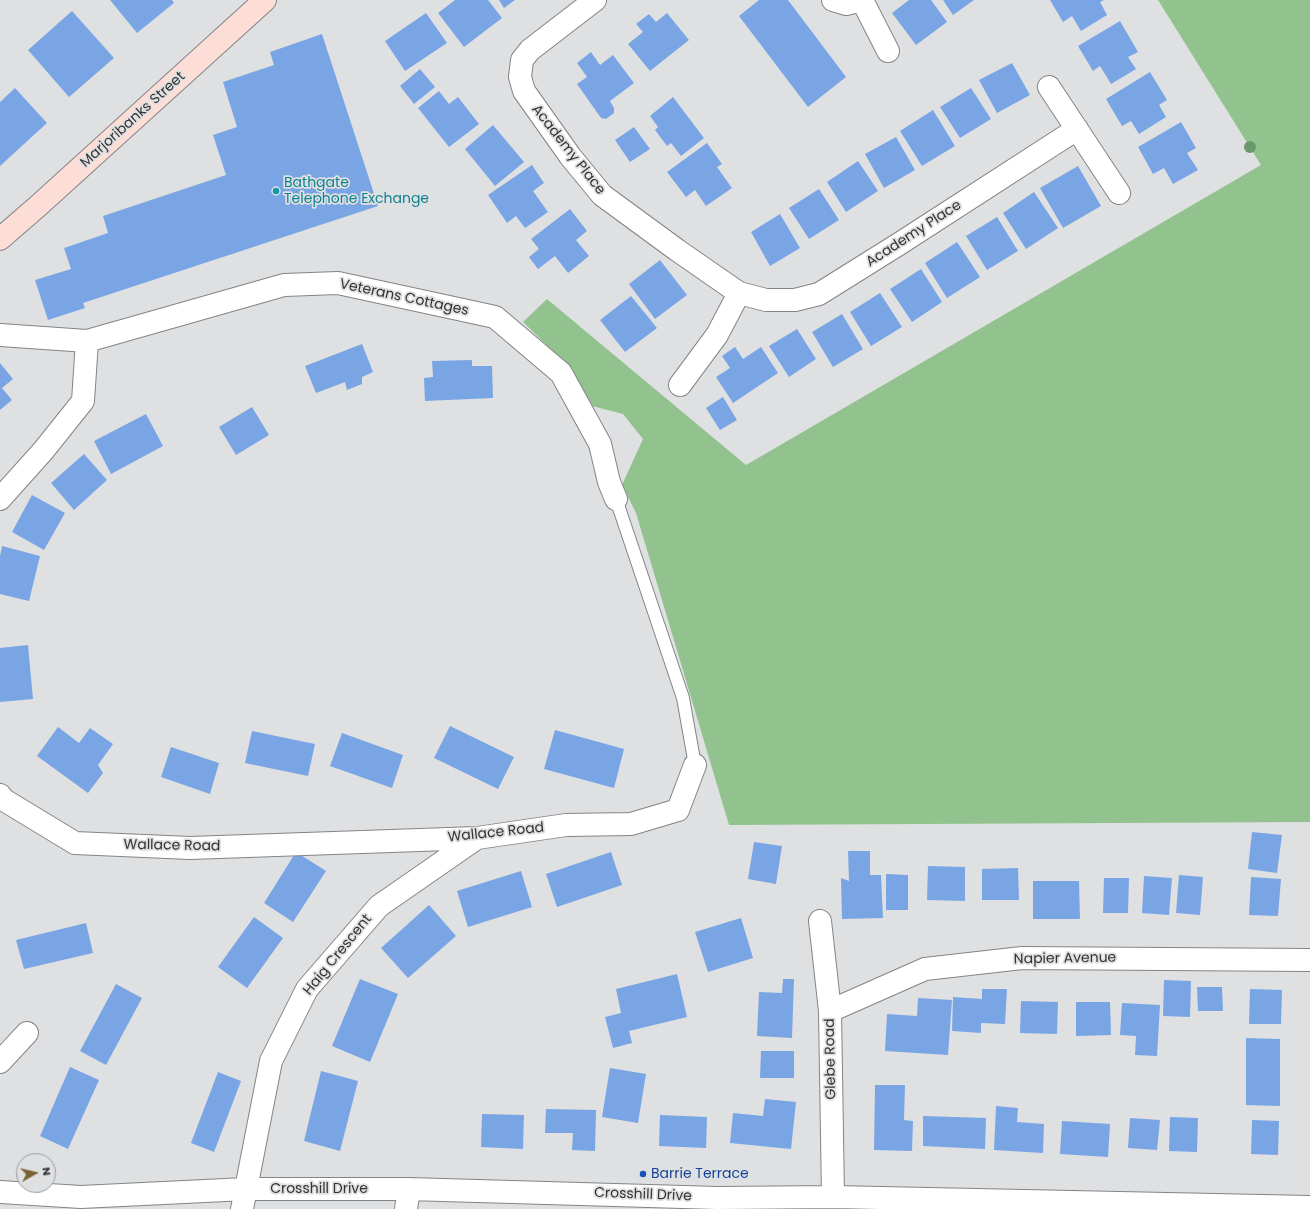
<!DOCTYPE html>
<style>
body{margin:0}
#map{position:relative;width:1310px;height:1209px;overflow:hidden;background:#dfe0e2;font-family:Poppins,sans-serif}
canvas{display:block}
.north{position:absolute;left:16px;top:1153px;width:40px;height:40px;box-sizing:border-box;background:#dfe0e2;border:1px solid #9a9b9c;border-radius:50%;rotate:82deg;font-size:11px;font-weight:700;line-height:16px;text-align:center;color:#333334}
.north::after{content:'';display:block;margin:auto;width:14px;height:18px;background:#7a6333;clip-path:polygon(50% 0,100% 100%,50% 72%,0 100%)}
</style>
<div id="map">
<canvas width="1310" height="1209"></canvas>
<div class="north">N</div>
</div>
<script>
const context = document.querySelector('canvas').getContext('2d');
context.lineJoin = 'round';
function fill(path, color) { context.fillStyle = color; context.fill(path, 'evenodd'); }
const shape = rows => new Path2D(rows.map(r => 'M' + r).join(''));
function strokePath(path, color, width, dash) { context.strokeStyle = color; context.lineWidth = width; context.lineCap = dash ? 'butt' : 'round'; context.setLineDash(dash || []); context.stroke(path); }
function drawText(font, color, halo, rows, align = 'center') {
  context.font = font + ' Poppins,sans-serif'; context.lineWidth = 3.5; context.setLineDash([]); context.textBaseline = 'middle'; context.strokeStyle = halo; context.fillStyle = color; for (const [text, x, y, turn = 0] of rows) {
    context.save(); context.translate(x, y); context.rotate((+turn || 0) * Math.PI / 180); context.textAlign = isNaN(turn) ? turn : align; if (halo) context.strokeText(text, 0, 0); context.fillText(text, 0, 0); context.restore();
  }
}
const green = shape([
 [1158,0,1310,0,1310,822,729,825,636,513,622,485,643,439,623,414,592,406,567,365,523,322,547,299,746,465,1261,165]
]);
const building = shape([
 [110,0,172,0,174,3,137,33],
 [455,0,488,0,502,18,464,47,438,13],
 [499,0,515,0,504,8],
 [759,0,788,0,846,77,808,107,739,16],
 [909,0,931,0,947,22,916,45,892,13],
 [943,0,974,0,953,15],
 [1050,0,1104,0,1100,2,1107,15,1081,31,1072,16,1063,22],
 [72,11,114,58,69,97,28,50],
 [426,13,447,43,405,71,385,41],
 [667,13,689,40,650,71,628,44,643,32,636,24,649,14,656,22],
 [1120,21,1138,52,1128,57,1136,69,1111,84,1100,66,1093,71,1078,46],
 [322,34,378,206,83,303,85,308,48,320,35,280,71,269,64,248,108,233,103,216,226,175,213,135,237,127,223,82,274,65,270,52],
 [591,52,600,65,613,55,634,83,610,101,614,108,614,113,606,119,601,118,577,84,587,77,577,63],
 [1012,63,1030,95,997,113,979,80],
 [420,69,435,87,414,104,400,86],
 [1150,72,1167,100,1159,105,1166,117,1139,134,1131,121,1122,126,1106,99],
 [15,88,47,123,0,166,0,102],
 [971,88,991,119,960,138,940,107],
 [439,91,449,104,458,97,479,124,449,147,418,108],
 [673,97,704,138,681,156,671,143,667,146,655,130,658,127,650,116],
 [933,110,955,146,922,166,900,131],
 [1181,122,1196,148,1187,153,1198,170,1173,184,1164,168,1153,174,1138,147],
 [493,125,524,162,495,186,465,149],
 [634,127,650,149,630,162,615,140],
 [896,137,915,170,884,188,865,154],
 [707,143,722,164,717,167,732,188,706,206,695,190,686,197,667,172],
 [858,161,878,191,846,212,827,182],
 [532,165,544,183,533,191,548,212,525,228,516,216,507,223,488,195],
 [1078,166,1101,206,1063,228,1040,188],
 [819,189,839,220,809,239,789,208],
 [1034,192,1058,228,1026,249,1003,213],
 [570,209,587,231,576,240,589,256,568,273,555,256,538,269,529,257,539,249,531,239],
 [780,214,800,248,770,266,751,232],
 [997,217,1018,251,987,270,966,236],
 [957,242,980,277,947,298,925,263],
 [660,260,687,295,655,319,629,284],
 [921,269,942,302,912,322,890,289],
 [880,293,902,327,871,346,850,312],
 [631,296,657,328,625,352,600,320],
 [842,314,863,349,833,367,812,332],
 [797,329,816,359,789,377,769,346],
 [362,344,373,372,362,377,362,384,347,390,345,382,316,393,305,366],
 [735,347,743,359,761,347,778,373,733,403,716,377,730,368,722,356],
 [472,360,472,366,492,366,493,398,425,401,424,378,433,377,432,361],
 [0,363,13,379,2,388,12,400,0,410],
 [723,397,737,420,720,430,706,408],
 [252,407,269,435,236,455,219,427],
 [146,414,163,446,111,474,94,441],
 [84,454,107,480,74,510,51,483],
 [32,495,65,513,44,550,12,532],
 [2,546,40,556,29,601,0,594,0,556],
 [28,645,33,699,0,702,0,648],
 [450,726,514,757,498,789,434,758],
 [58,727,79,743,90,728,113,744,98,765,103,773,88,793,37,756],
 [555,730,624,749,614,788,544,769],
 [252,731,315,744,308,776,245,763],
 [342,733,403,755,392,788,330,766],
 [171,747,219,763,210,794,161,777],
 [1252,832,1282,835,1277,873,1248,869],
 [754,842,782,846,776,884,748,879],
 [848,851,870,851,870,875,881,875,883,918,842,919,841,878,849,881],
 [296,852,326,871,293,922,264,903],
 [611,852,622,885,557,907,546,874],
 [928,866,965,867,965,901,927,900],
 [1018,868,1019,900,982,900,982,869],
 [521,871,532,907,468,927,457,891],
 [886,874,908,875,908,910,886,910],
 [1179,875,1203,877,1200,915,1176,913],
 [1144,876,1172,878,1169,915,1142,913],
 [1251,877,1281,879,1278,916,1249,915],
 [1104,878,1129,878,1128,913,1103,913],
 [1033,881,1079,881,1080,919,1033,919],
 [429,905,456,936,408,978,381,948],
 [254,917,283,938,247,988,218,967],
 [741,918,753,958,708,972,695,932],
 [86,923,93,953,24,969,16,940],
 [677,974,687,1017,629,1031,632,1043,613,1048,605,1017,621,1013,616,989],
 [360,979,398,994,370,1062,332,1046],
 [783,979,794,979,792,1038,757,1036,759,992,782,993],
 [1164,980,1191,981,1190,1017,1163,1016],
 [116,984,142,998,106,1065,80,1051],
 [1197,987,1222,987,1223,1011,1198,1011],
 [982,989,1007,989,1005,1024,981,1023,981,1033,952,1031,953,997,982,999],
 [1250,989,1282,990,1281,1024,1249,1024],
 [918,998,952,1000,948,1055,885,1051,887,1014,917,1016],
 [1021,1001,1058,1002,1057,1034,1020,1033],
 [1076,1002,1110,1002,1111,1035,1076,1036],
 [1122,1003,1160,1005,1157,1056,1135,1055,1136,1036,1120,1035],
 [1246,1038,1280,1039,1280,1106,1246,1105],
 [761,1051,794,1051,794,1078,760,1078],
 [70,1067,99,1080,68,1149,40,1136],
 [610,1068,646,1074,638,1123,602,1117],
 [321,1071,358,1081,340,1151,304,1141],
 [218,1072,241,1081,214,1152,191,1143],
 [875,1085,905,1085,904,1120,913,1121,912,1151,874,1150],
 [765,1099,796,1102,791,1149,730,1143,733,1113,763,1116],
 [996,1106,1018,1108,1017,1122,1044,1124,1043,1153,994,1150],
 [546,1109,596,1110,595,1151,572,1150,573,1133,545,1133],
 [482,1114,524,1115,523,1149,481,1147],
 [660,1115,707,1117,706,1148,659,1146],
 [923,1116,986,1118,985,1149,923,1146],
 [1170,1117,1198,1118,1197,1152,1169,1151],
 [1130,1118,1160,1120,1157,1150,1128,1148],
 [1252,1120,1279,1121,1278,1155,1251,1154],
 [1062,1121,1110,1124,1108,1157,1060,1154]
]);
const service = shape([
 [616,499,683,698,695,765]
]);
const minor = shape([
 [595,0,530,50,522,60,520,77,524,91,570,156,602,195,677,250,739,293,766,300,795,300,819,294,899,244,1077,129],
 [833,0,846,4,862,0],
 [862,0,888,51],
 [1049,87,1119,193],
 [0,335,87,341,284,285,338,283,495,317,561,373,600,444,609,482,616,499],
 [680,385,717,335,739,293],
 [0,499,43,451,83,401,87,341],
 [0,795,4,800,75,843,190,848,477,838,566,825,631,824,678,810,695,765],
 [820,921,830,1011,833,1197],
 [830,1011,925,969,1022,958,1310,960],
 [0,1062,27,1033],
 [0,1192,81,1197,246,1189,409,1189,717,1198,833,1197,1310,1207],
 [242,1209,271,1061,307,989,379,906,477,838],
 [406,1209,409,1189]
]);
const secondary = shape([
 [0,239,38,206,265,0]
]);
const trees = [
 [1250,147]
];
const markers = [
 [276,191,4,"#0f9aa8"],
 [643,1174,4,"#1a4fb4"]
];
const streetNames = [
 ["Marjoribanks Street",133,120,-42],
 ["Academy Place",568,150,52],
 ["Academy Place",914,234,-33],
 ["Veterans Cottages",404,298,12],
 ["Wallace Road",496,833,-6],
 ["Wallace Road",172,846,1],
 ["Haig Crescent",338,955,-51],
 ["Napier Avenue",1065,959,-1],
 ["Glebe Road",831,1059,-91],
 ["Crosshill Drive",319,1189],
 ["Crosshill Drive",643,1195,2]
];
const cultureNames = [
 ["Bathgate",284,183],
 ["Telephone Exchange",284,199]
];
const transitNames = [
 ["Barrie Terrace",651,1174]
];
fill(green, '#92c38e');
fill(building, '#7aa5e4');
strokePath(service, '#838486', 14);
strokePath(minor, '#838486', 24);
strokePath(secondary, '#838486', 24);
strokePath(service, '#fff', 12);
strokePath(minor, '#fff', 22);
strokePath(secondary, '#fdded6', 22);
context.fillStyle = '#6a996d';
for (const [x, y] of trees) { context.beginPath(); context.arc(x, y, 6, 0, 2 * Math.PI); context.fill(); }
for (const [x, y, r, color] of markers) { const dot = new Path2D(); dot.arc(x, y, r, 0, 2 * Math.PI); context.fillStyle = color; context.fill(dot); strokePath(dot, '#dfe0e2', 1.5); }
drawText('14px', '#333334', '#dfe0e2', streetNames);
drawText('14px', '#0d838f', '#dfe0e2', cultureNames, 'left');
drawText('14px', '#164399', '#dfe0e2', transitNames, 'left');
</script>
